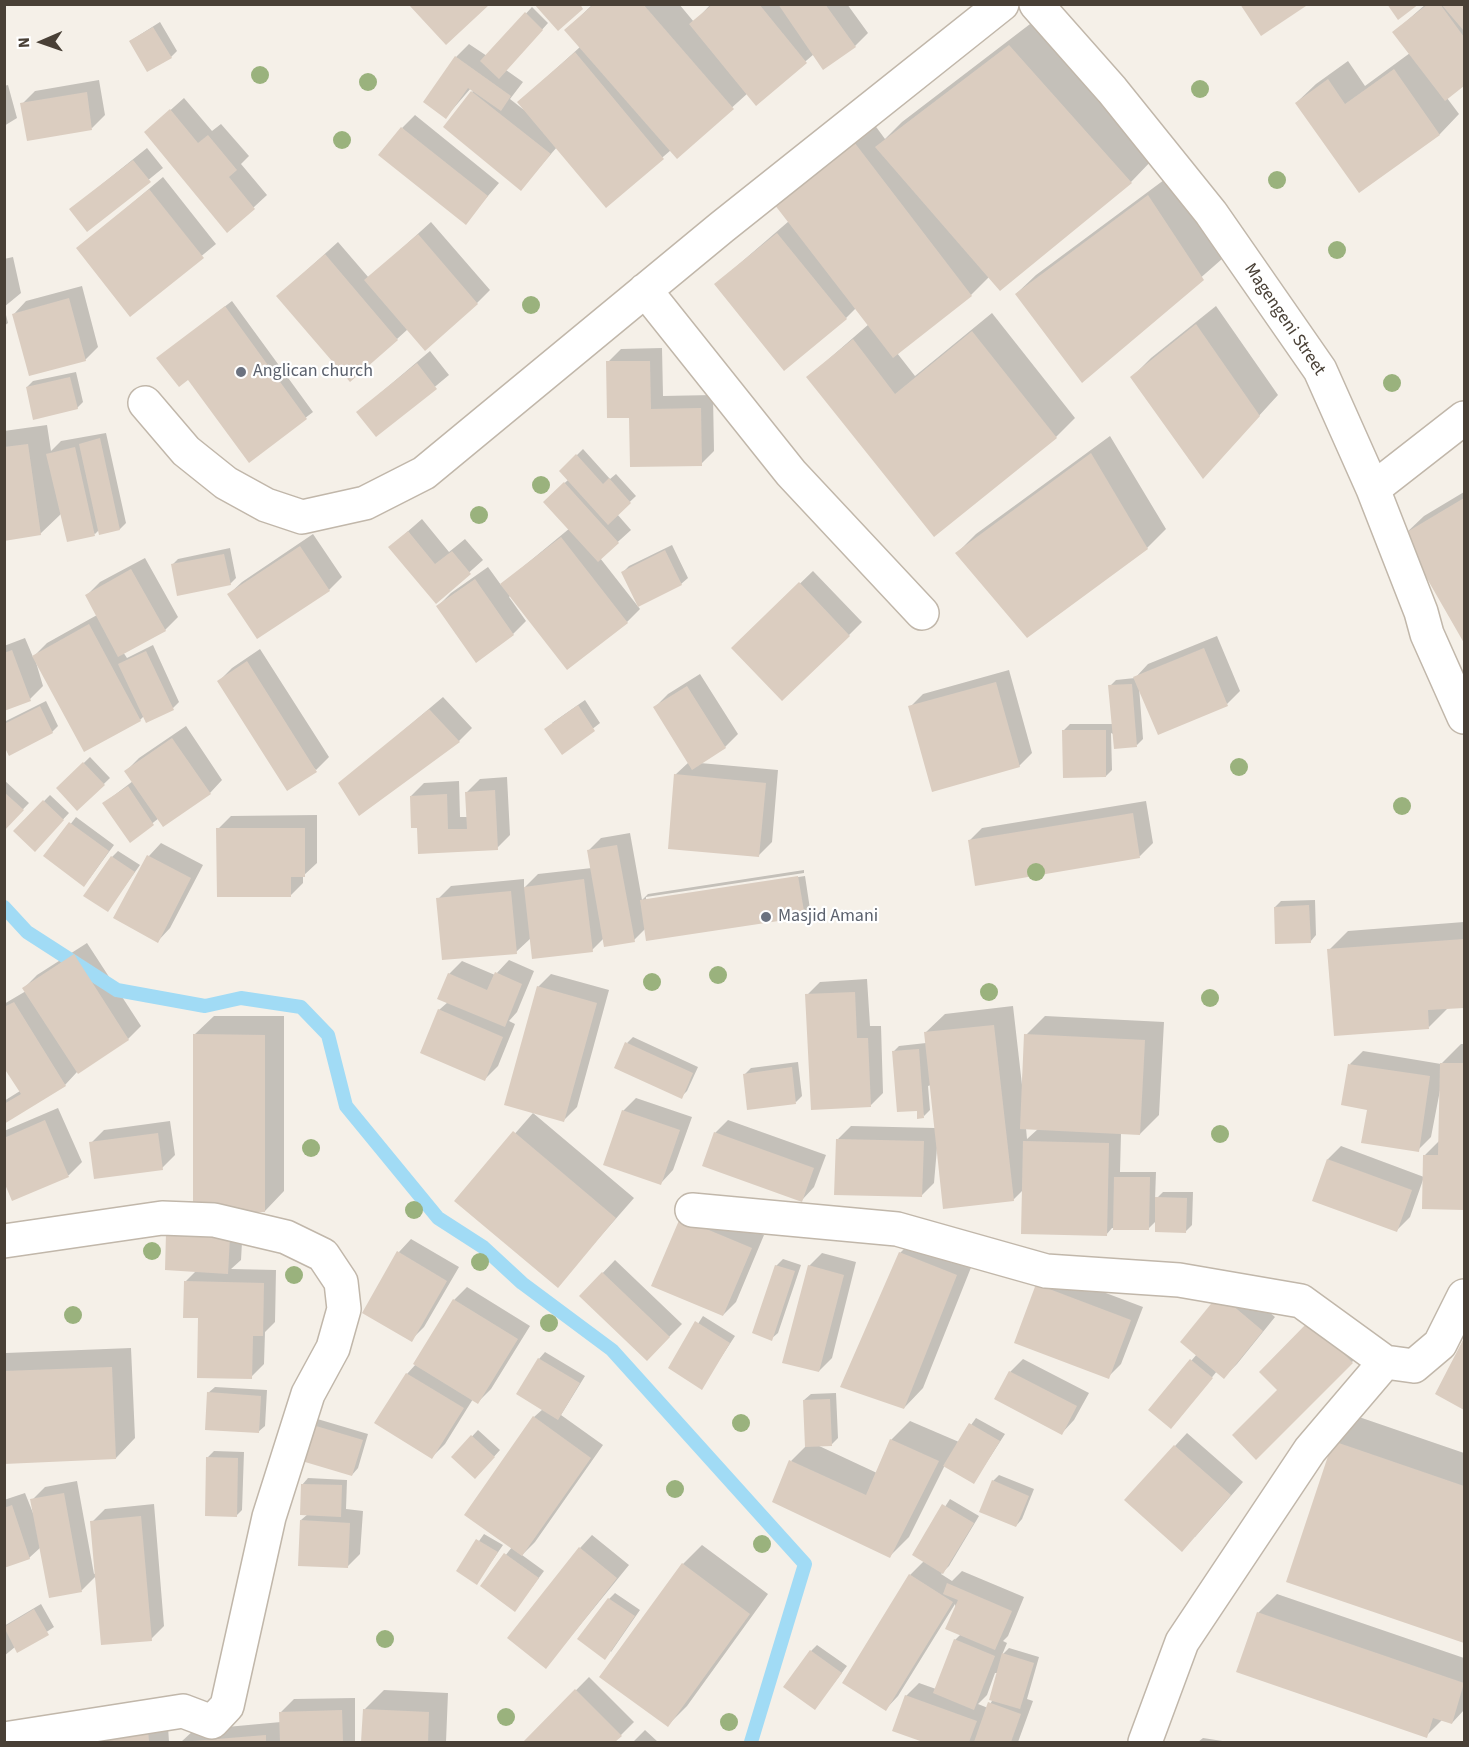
<!DOCTYPE html>
<style>
body{margin:0}
#map{position:relative;width:1469px;height:1747px;overflow:hidden;background:#f5f0e8;font-family:"Source Sans 3",sans-serif}
canvas{display:block}
.frame{position:absolute;inset:0;border:6px solid #494036;pointer-events:none}
.north{position:absolute;left:12px;top:12px;width:60px;height:60px;-webkit-text-stroke:4px #fff;paint-order:stroke;rotate:268deg;font-size:16px;font-weight:700;line-height:24px;text-align:center;color:#494036}
.north::after{content:'';display:block;margin:auto;width:21px;height:27px;background:#494036;clip-path:polygon(50% 0,100% 100%,50% 72%,0 100%)}
</style>
<div id="map">
<canvas width="1469" height="1747"></canvas>
<div class="frame"></div>
<div class="north">N</div>
</div>
<script>
const context = document.querySelector('canvas').getContext('2d');
context.lineJoin = 'round';
function fill(path, color) { context.fillStyle = color; context.fill(path, 'evenodd'); }
const shape = rows => new Path2D(rows.map(r => 'M' + r).join(''));
function strokePath(path, color, width, dash) { context.strokeStyle = color; context.lineWidth = width; context.lineCap = dash ? 'butt' : 'round'; context.setLineDash(dash || []); context.stroke(path); }
function drawText(font, color, halo, rows, align = 'center') {
  context.font = font + ' "Source Sans 3",sans-serif'; context.lineWidth = 4.5; context.setLineDash([]); context.textBaseline = 'middle'; context.strokeStyle = halo; context.fillStyle = color; for (const [text, x, y, turn = 0] of rows) {
    context.save(); context.translate(x, y); context.rotate((+turn || 0) * Math.PI / 180); context.textAlign = isNaN(turn) ? turn : align; if (halo) context.strokeText(text, 0, 0); context.fillText(text, 0, 0); context.restore();
  }
}
const shadow = shape([
 [411,4,487,4,446,43],
 [593,4,679,4,694,22,711,4,847,4,868,33,855,46,814,54,756,104,748,93,677,157,671,150,606,206,557,147,521,189,472,92,474,90,471,88,446,117,425,102,456,57,469,44,487,56,532,7,548,23,506,70,523,82,510,99,524,110,519,102,580,47,566,30],
 [1426,4,1464,4,1464,84,1447,98,1459,114,1440,134,1359,191,1296,103,1316,84,1348,61,1365,86,1410,53,1394,32],
 [1034,21,1155,157,1131,182,1000,289,990,276,971,295,897,353,915,376,992,313,1075,418,1056,437,808,377,869,324,856,308,846,318,716,284,789,221,871,120,885,139,902,122],
 [160,22,177,51,171,57,130,41],
 [99,80,105,115,92,128,22,104,35,91],
 [8,85,17,118,4,126,4,86],
 [184,98,212,131,221,124,249,156,241,164,267,195,228,231,146,132],
 [415,115,499,183,465,223,402,128],
 [147,148,163,168,87,230,71,209],
 [163,177,216,244,130,315,78,249],
 [1168,177,1222,259,1083,381,1016,294,1036,275],
 [431,222,490,290,477,303,408,329,397,339,278,296,338,242,369,278],
 [13,257,21,293,4,307,4,259],
 [82,286,98,347,85,360,14,314,26,301],
 [232,301,313,412,249,461,188,378,158,358],
 [1216,306,1278,395,1203,477,1132,377,1151,358],
 [4,307,8,323,4,326],
 [662,348,663,396,713,395,714,451,701,464,630,416,608,362,621,349],
 [430,351,449,375,377,435,358,412],
 [76,372,83,402,77,408,27,387,33,381],
 [47,425,51,451,61,441,106,433,126,523,120,529,99,530,95,534,62,513,40,534,4,539,4,431],
 [1110,436,1166,529,1147,548,957,553,976,534],
 [583,449,610,479,616,474,636,496,617,514,631,530,600,558,640,609,627,622,511,595,509,597,526,621,513,634,438,606,451,593,488,567,501,585,570,528,558,489,568,480,561,471],
 [1464,492,1464,640,1404,535,1424,516],
 [422,519,449,552,465,539,483,560,436,602,390,547],
 [313,534,342,577,329,590,229,594,242,582],
 [672,545,688,578,681,584,638,605,623,572,629,566],
 [230,548,236,578,230,584,172,565,178,559],
 [145,558,178,617,165,630,123,652,127,658,153,645,179,702,173,708,147,721,144,716,140,720,35,659,43,686,30,699,4,709,4,646,25,638,33,657,47,643,97,615,87,595,100,582],
 [813,571,862,622,849,635,733,648],
 [1217,636,1240,691,1227,704,1139,687,1143,739,1137,745,1111,733,1112,770,1106,776,1064,730,1070,724,1113,724,1110,686,1116,680,1135,678,1148,664],
 [260,649,329,757,316,770,219,681,232,668],
 [1009,670,1032,753,1019,766,910,707,923,694],
 [700,674,738,734,725,747,700,763,778,770,772,842,759,855,675,775,689,762,655,707,668,694],
 [443,697,472,728,459,741,340,784],
 [585,700,600,723,562,753,552,723],
 [46,701,58,726,52,732,4,742,4,722],
 [186,726,222,780,210,793,159,818,130,841,104,803,133,781,126,771,139,758],
 [90,757,110,778,78,809,58,788],
 [507,777,510,835,497,848,418,827,411,796,424,783,459,781,460,817,468,817,467,792,480,779],
 [4,780,29,803,5,828,4,827],
 [50,795,69,813,35,850,15,831],
 [1146,801,1153,843,1140,856,969,841,982,828],
 [317,815,317,863,303,876,303,883,290,896,218,829,231,816],
 [76,817,114,845,90,878,46,856],
 [630,833,642,900,648,894,804,870,804,873,646,897,646,900,805,876,810,909,804,916,645,929,634,940,604,938,592,950,531,938,516,952,438,899,451,886,524,879,524,888,538,874,592,868,588,851,601,838],
 [161,843,203,865,170,928,158,941,115,918,149,856],
 [118,851,140,865,108,910,112,857],
 [1315,900,1316,935,1310,942,1275,907,1281,901],
 [1464,922,1464,1006,1449,1007,1429,1027,1329,950,1348,931],
 [87,943,141,1026,128,1039,77,1072,65,1085,4,1122,4,1101,20,1091,4,1065,4,1004,26,991,24,988,37,975],
 [509,960,534,971,517,1012,509,1021,515,1024,498,1066,485,1079,439,1010,448,1002,449,974,462,961,495,975],
 [551,974,609,990,577,1107,564,1120,538,987],
 [867,979,870,1026,881,1026,883,1093,870,1106,807,995,820,982],
 [1013,1006,1022,1085,1026,1035,1045,1016,1164,1022,1159,1115,1140,1134,1121,1133,1120,1172,1156,1172,1155,1200,1163,1192,1193,1192,1192,1225,1186,1231,1157,1220,1148,1229,1112,1228,1106,1235,1024,1189,1013,1200,937,1148,934,1183,921,1196,838,1139,851,1126,935,1128,931,1085,928,1086,930,1110,924,1116,893,1052,899,1046,926,1043,925,1033,945,1014],
 [1026,1128,1038,1129,1027,1139],
 [214,1016,284,1016,284,1191,265,1211,194,1035],
 [633,1037,698,1067,687,1091,681,1097,627,1043],
 [1461,1044,1464,1044,1464,1208,1424,1207,1424,1177,1410,1217,1397,1230,1314,1200,1328,1159,1341,1146,1424,1177,1425,1155,1440,1140,1441,1085,1431,1137,1418,1150,1369,1108,1350,1064,1363,1051,1441,1064],
 [798,1062,802,1096,796,1102,745,1074,751,1068],
 [636,1098,692,1117,673,1170,661,1183,623,1111],
 [58,1108,82,1162,69,1175,13,1199,4,1178,4,1131],
 [533,1113,634,1198,557,1286,456,1201],
 [728,1120,826,1155,814,1187,802,1200,715,1133],
 [170,1121,175,1155,162,1168,91,1143,104,1130],
 [694,1205,764,1235,736,1302,723,1315],
 [243,1224,241,1260,231,1269,276,1270,275,1322,265,1332,264,1364,251,1377,200,1317,185,1282],
 [919,1234,976,1255,923,1388,904,1408,900,1253],
 [411,1239,459,1267,424,1327,411,1340,399,1252],
 [822,1253,856,1262,832,1358,819,1371,809,1266],
 [783,1259,801,1265,778,1333,771,1339,776,1266],
 [615,1260,682,1324,647,1359,581,1296],
 [1050,1272,1143,1307,1121,1364,1108,1377,1016,1342],
 [1233,1282,1275,1317,1237,1364,1224,1377,1217,1371,1177,1421,1150,1410,1197,1354],
 [467,1287,530,1326,491,1389,478,1402,473,1399,445,1444,432,1457,376,1423,407,1374,416,1364,454,1300],
 [1324,1309,1365,1349,1256,1458,1279,1390],
 [703,1316,735,1336,701,1388,670,1367],
 [1464,1341,1464,1408,1437,1393],
 [131,1348,135,1438,116,1458,4,1462,6,1353],
 [545,1352,585,1376,561,1415,603,1445,535,1542,522,1555,544,1571,515,1610,482,1586,512,1547,534,1417,543,1409,539,1359],
 [1023,1359,1089,1393,1074,1420,1062,1433,1010,1372],
 [215,1387,267,1390,265,1426,258,1432,208,1393],
 [836,1393,838,1438,831,1445,817,1445,877,1473,891,1440,910,1421,959,1442,976,1418,1005,1434,974,1482,945,1465,909,1537,890,1556,791,1461,806,1446,804,1400,811,1394],
 [1359,1417,1464,1453,1464,1641,1288,1581,1334,1442],
 [314,1418,368,1434,358,1468,352,1475,297,1458],
 [478,1430,500,1450,481,1471,453,1457],
 [1187,1433,1243,1482,1195,1537,1175,1446],
 [214,1451,244,1452,242,1510,236,1516,208,1457],
 [999,1475,1034,1489,1022,1519,1016,1526,993,1481],
 [308,1478,347,1480,346,1509,363,1511,360,1554,347,1567,301,1520,308,1514,302,1485],
 [77,1481,94,1574,96,1573,92,1522,105,1509,154,1504,164,1626,151,1639,96,1576,82,1590,50,1596,41,1547,29,1558,4,1566,4,1500,25,1493,35,1518,32,1500,45,1487],
 [950,1499,979,1516,949,1566,941,1574,952,1581,962,1571,1024,1597,1008,1636,1003,1641,1007,1643,1002,1655,1009,1648,1039,1657,1027,1699,1033,1701,1018,1742,928,1742,894,1730,906,1696,919,1683,936,1689,955,1640,961,1634,955,1604,898,1696,886,1709,910,1575,924,1561,914,1555],
 [995,1673,998,1673,993,1699,988,1708,978,1704,987,1695],
 [484,1534,503,1545,477,1583,458,1571],
 [592,1535,629,1565,546,1667,580,1548],
 [702,1545,768,1594,687,1706,668,1725,683,1564],
 [615,1593,640,1610,611,1652,609,1599],
 [1277,1594,1464,1658,1464,1710,1452,1723,1443,1719,1426,1736,1258,1613],
 [41,1604,54,1627,18,1651,15,1647,4,1656,4,1626],
 [817,1645,847,1666,815,1708,811,1651],
 [589,1677,634,1722,614,1742,525,1742],
 [384,1690,448,1693,446,1742,363,1742,364,1710],
 [355,1698,355,1742,181,1742,194,1730,281,1722,281,1712,294,1699],
 [167,1711,169,1742,106,1742,105,1732],
 [645,1730,658,1742,633,1742],
 [1203,1738,1229,1742,1198,1742]
]);
const stream = shape([
 [4,907,27,932,117,990,205,1006,241,998,301,1007,328,1035,346,1106,438,1218,483,1247,522,1283,612,1350,805,1564,751,1742]
]);
const building = shape([
 [534,4,580,4,583,9,558,31],
 [594,4,643,4,734,109,677,159,564,30],
 [713,4,759,4,807,63,756,106,689,24],
 [778,4,825,4,856,47,823,70],
 [1240,4,1309,4,1261,36],
 [1387,4,1419,4,1398,20],
 [1428,4,1440,4,1464,37,1464,86,1445,101,1392,32],
 [1441,4,1464,4,1464,31],
 [409,5,489,5,446,45],
 [525,12,543,30,499,79,480,61],
 [153,27,172,58,147,72,129,41],
 [1009,45,1132,183,1000,291,875,147],
 [575,52,664,159,606,208,517,102],
 [455,56,511,96,501,111,468,88,446,119,423,102],
 [1394,69,1440,135,1359,193,1295,103,1328,79,1345,104],
 [471,91,551,154,521,191,443,127],
 [87,92,92,130,27,141,20,103],
 [170,109,198,143,208,135,237,170,229,177,255,209,227,233,144,132],
 [401,127,488,196,466,225,378,155],
 [851,138,972,296,893,358,771,200],
 [133,160,151,182,87,232,69,209],
 [149,189,204,258,130,317,76,248],
 [1148,195,1204,280,1082,383,1015,294],
 [777,233,847,319,784,371,714,284],
 [418,234,478,304,425,351,364,280],
 [325,254,398,340,350,382,276,296],
 [69,298,86,361,29,376,12,314],
 [225,306,307,419,249,463,188,380,179,387,156,358],
 [1196,324,1260,416,1203,479,1130,377],
 [972,331,1057,438,934,537,806,377,853,339,895,394],
 [606,361,650,361,651,409,701,408,702,466,630,467,629,418,607,418],
 [417,363,437,389,376,437,356,412],
 [70,377,78,409,33,420,26,387],
 [100,438,120,530,99,535,79,444],
 [28,444,41,535,4,541,4,447],
 [75,447,95,536,67,542,46,454],
 [1091,453,1148,549,1027,638,955,553],
 [576,454,603,484,609,478,631,503,608,525,559,471],
 [564,482,619,543,598,562,543,502],
 [1464,498,1464,643,1402,535],
 [408,531,435,564,452,551,471,574,436,604,388,547],
 [561,537,628,623,567,670,500,584],
 [300,546,330,591,257,639,227,594],
 [665,550,682,585,638,607,621,572],
 [224,554,231,585,177,596,171,564],
 [131,569,166,631,118,657,85,595],
 [475,579,514,635,476,663,436,606],
 [799,582,850,636,782,701,731,648],
 [89,624,141,721,84,752,32,656],
 [1204,648,1228,706,1158,735,1133,677],
 [12,650,31,701,4,711,4,653],
 [146,651,174,710,146,723,118,664],
 [247,661,317,772,287,791,217,681],
 [996,682,1020,767,932,792,908,706],
 [1132,684,1137,747,1114,749,1108,685],
 [687,686,726,748,692,770,653,707],
 [578,705,595,731,562,755,544,729],
 [40,706,53,733,9,756,4,746,4,724],
 [429,709,460,742,359,816,338,783],
 [1062,730,1106,730,1106,777,1063,778],
 [172,738,211,794,163,827,124,771],
 [83,762,105,785,77,811,56,788],
 [674,774,766,783,759,857,668,849],
 [128,786,154,825,130,843,102,803],
 [495,790,498,850,418,854,417,828,411,828,410,796,447,794,448,829,467,829,465,792],
 [4,792,24,810,4,831],
 [43,800,64,820,35,852,13,831],
 [1133,813,1140,858,975,886,968,840],
 [69,822,109,851,84,887,43,856],
 [216,828,305,828,305,877,291,877,291,897,217,897],
 [617,845,635,942,604,947,587,850],
 [147,855,191,878,158,943,113,918],
 [111,856,135,872,108,912,83,896],
 [798,876,805,917,646,941,640,900],
 [584,879,593,952,532,959,524,887],
 [511,891,517,954,442,960,436,898],
 [1309,905,1311,943,1275,944,1274,907],
 [1464,939,1464,1008,1428,1010,1429,1029,1334,1036,1327,949],
 [74,954,129,1040,78,1074,22,988],
 [495,972,522,984,505,1027,437,999,448,973,487,990],
 [537,986,597,1003,564,1122,504,1105],
 [855,992,857,1038,868,1038,871,1107,811,1110,805,994],
 [14,1002,66,1086,4,1124,4,1104,21,1094,4,1068,4,1007],
 [438,1009,503,1037,485,1081,420,1053],
 [994,1025,1014,1201,943,1209,924,1032],
 [193,1034,265,1035,265,1212,193,1212],
 [1024,1034,1145,1040,1140,1135,1020,1129],
 [625,1042,693,1073,682,1099,614,1068],
 [919,1049,924,1118,917,1119,917,1111,897,1112,892,1051],
 [1440,1063,1464,1063,1464,1210,1422,1209,1423,1155,1438,1155],
 [1348,1064,1430,1076,1419,1152,1361,1143,1367,1110,1341,1105],
 [792,1067,796,1104,747,1110,743,1074],
 [622,1110,680,1130,661,1185,603,1165],
 [45,1120,69,1177,12,1201,4,1182,4,1138],
 [513,1131,616,1218,558,1288,454,1201],
 [714,1132,814,1168,802,1202,702,1166],
 [158,1133,163,1170,94,1179,89,1142],
 [836,1139,924,1141,922,1197,834,1195],
 [1023,1141,1109,1143,1107,1236,1021,1234],
 [1327,1159,1412,1190,1397,1232,1312,1201],
 [1114,1177,1150,1177,1149,1230,1113,1230],
 [1155,1197,1187,1198,1186,1233,1155,1232],
 [680,1218,752,1248,723,1316,651,1286],
 [166,1233,230,1236,228,1274,165,1270],
 [397,1251,447,1281,412,1342,362,1313],
 [899,1252,957,1275,904,1409,840,1387],
 [775,1265,795,1271,772,1341,752,1333],
 [808,1265,844,1275,819,1372,782,1363],
 [602,1272,670,1337,647,1361,579,1296],
 [184,1281,264,1283,263,1336,253,1336,252,1379,197,1378,198,1318,183,1318],
 [1036,1284,1131,1320,1109,1379,1014,1343],
 [1219,1294,1263,1331,1224,1379,1180,1342],
 [453,1299,518,1339,478,1404,413,1364],
 [1310,1320,1353,1363,1256,1460,1232,1435,1277,1390,1259,1372],
 [695,1321,730,1343,702,1390,668,1368],
 [1464,1338,1464,1410,1435,1394],
 [538,1358,580,1383,558,1420,516,1394],
 [1190,1359,1213,1378,1171,1429,1148,1410],
 [112,1367,116,1459,4,1464,4,1371],
 [1009,1371,1077,1406,1062,1435,994,1399],
 [406,1373,464,1408,432,1459,374,1423],
 [207,1392,261,1396,259,1433,205,1430],
 [830,1399,832,1446,805,1447,803,1400],
 [533,1416,591,1458,522,1556,464,1515],
 [306,1423,363,1440,352,1476,295,1459],
 [969,1423,1000,1441,974,1484,943,1466],
 [471,1435,495,1457,475,1479,451,1457],
 [890,1439,939,1461,890,1558,772,1502,789,1460,866,1495],
 [1333,1441,1464,1486,1464,1643,1286,1582],
 [1174,1445,1231,1495,1182,1552,1124,1500],
 [206,1457,238,1458,237,1517,205,1516],
 [992,1480,1029,1496,1016,1527,979,1512],
 [301,1484,342,1485,341,1517,300,1515],
 [64,1493,82,1592,49,1598,30,1499],
 [942,1504,974,1523,943,1574,912,1555],
 [12,1505,30,1559,4,1568,4,1508],
 [141,1516,152,1641,101,1645,90,1521],
 [300,1520,350,1523,348,1568,298,1566],
 [476,1539,498,1552,477,1585,456,1571],
 [579,1547,617,1578,546,1669,507,1638],
 [504,1553,539,1578,515,1612,480,1586],
 [682,1563,750,1614,668,1727,599,1677],
 [909,1574,953,1602,886,1711,842,1683],
 [947,1583,1012,1611,995,1650,945,1629,958,1600,943,1594],
 [608,1598,635,1616,605,1660,577,1639],
 [34,1609,49,1635,17,1653,4,1627],
 [1257,1612,1464,1683,1452,1724,1433,1718,1427,1738,1236,1672],
 [954,1639,995,1656,974,1710,933,1693],
 [810,1650,842,1673,815,1710,783,1687],
 [1002,1653,1034,1663,1020,1709,989,1700],
 [575,1689,622,1736,615,1742,523,1742],
 [905,1695,977,1721,969,1742,923,1742,892,1731],
 [988,1702,1021,1714,1011,1742,974,1742],
 [363,1709,429,1712,428,1742,361,1742],
 [342,1710,343,1742,280,1742,279,1712],
 [148,1729,149,1742,104,1742,104,1731],
 [266,1735,266,1742,193,1742,193,1741]
]);
const minor = shape([
 [1036,4,1112,90,1211,213,1320,370,1373,489,1421,612,1427,634,1464,717],
 [645,290,791,473,922,613],
 [145,403,186,451,226,483,266,505,302,517,365,503,424,473,722,227,1002,4],
 [1373,489,1464,418],
 [692,1210,897,1229,1046,1271,1179,1280,1301,1301,1385,1362,1414,1366,1440,1344,1464,1296],
 [4,1241,162,1218,214,1220,286,1237,323,1255,341,1282,344,1309,333,1348,308,1394,269,1517,227,1706,212,1722,183,1711,4,1739],
 [1145,1742,1182,1642,1310,1450,1385,1362]
]);
const trees = [
 [260,75],
 [368,82],
 [1200,89],
 [342,140],
 [1277,180],
 [1337,250],
 [531,305],
 [1392,383],
 [541,485],
 [479,515],
 [1239,767],
 [1402,806],
 [1036,872],
 [718,975],
 [652,982],
 [989,992],
 [1210,998],
 [1220,1134],
 [311,1148],
 [414,1210],
 [152,1251],
 [480,1262],
 [294,1275],
 [73,1315],
 [549,1323],
 [741,1423],
 [675,1489],
 [762,1544],
 [385,1639],
 [506,1717],
 [729,1722]
];
const markers = [
 [241,372,6,"#6b7280"],
 [766,917,6,"#6b7280"]
];
const streetNames = [
 ["Magengeni Street",1284,320,56]
];
const worshipNames = [
 ["Anglican church",253,372],
 ["Masjid Amani",778,917]
];
fill(shadow, '#0003');
strokePath(stream, '#a1dbf5', 14);
fill(building, '#dbcdc0');
strokePath(minor, '#c1b7aa', 36);
strokePath(minor, '#fff', 33);
context.fillStyle = '#9ab27d';
for (const [x, y] of trees) { context.beginPath(); context.arc(x, y, 9, 0, 2 * Math.PI); context.fill(); }
for (const [x, y, r, color] of markers) { const dot = new Path2D(); dot.arc(x, y, r, 0, 2 * Math.PI); context.fillStyle = color; context.fill(dot); strokePath(dot, '#fff', 2); }
drawText('18px', '#494036', '#fff', streetNames);
drawText('18px', '#5b616d', '#fff', worshipNames, 'left');
</script>
